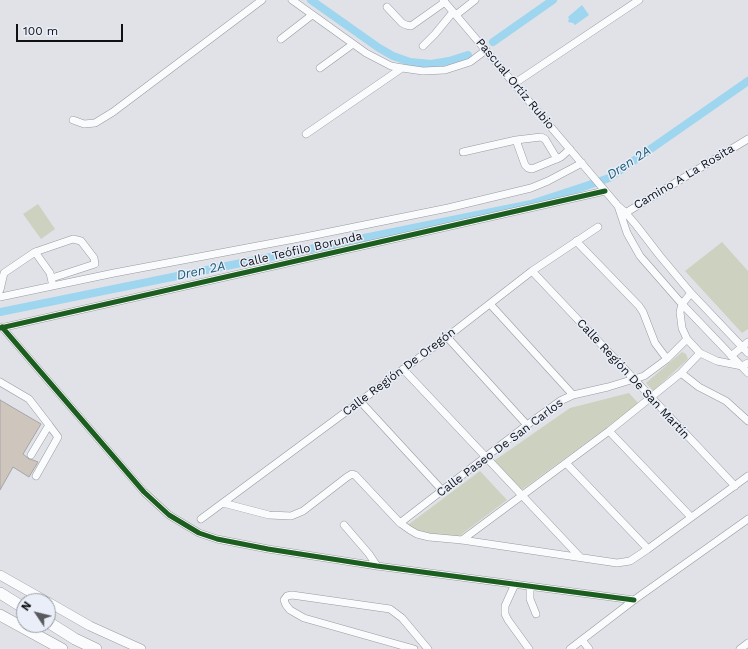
<!DOCTYPE html>
<meta charset="utf-8">
<style>
body{margin:0}
#map{position:relative;width:748px;height:649px;overflow:hidden;background:#e0e2e8;font-family:"Work Sans",sans-serif}
canvas{display:block}
.north{position:absolute;left:16px;top:593px;width:40px;height:40px;box-sizing:border-box;background:#e9eef8;border:1px solid #92969d;border-radius:50%;rotate:305deg;font-size:11px;font-weight:700;line-height:16px;text-align:center;color:#0f1114}
.north::after{content:'';display:block;margin:auto;width:14px;height:18px;background:#585a5e;clip-path:polygon(50% 0,100% 100%,50% 72%,0 100%)}
.scale{position:absolute;left:16px;top:24px;width:107px;height:18px;box-sizing:border-box;border:2px solid #0f1114;border-top:0;padding-left:5px;font-size:12px;line-height:14px;white-space:nowrap;color:#0f1114;-webkit-text-stroke:3px #e9eef8;paint-order:stroke}
</style>
<div id="map">
<canvas width="748" height="649"></canvas>
<div class="north">N</div>
<div class="scale">100 m</div>
</div>
<script>
const context = document.querySelector('canvas').getContext('2d');
context.lineJoin = 'round';
function fill(path, color) { context.fillStyle = color; context.fill(path, 'evenodd'); }
const shape = rows => new Path2D(rows.map(r => 'M' + r).join(''));
function strokePath(path, color, width, dash) { context.strokeStyle = color; context.lineWidth = width; context.lineCap = dash ? 'butt' : 'round'; context.setLineDash(dash || []); context.stroke(path); }
function drawText(font, color, halo, rows, align = 'center') {
  context.font = font + ' "Work Sans",sans-serif'; context.lineWidth = 3; context.setLineDash([]); context.textBaseline = 'middle'; context.strokeStyle = halo; context.fillStyle = color; for (const [text, x, y, turn = 0] of rows) {
    context.save(); context.translate(x, y); context.rotate((+turn || 0) * Math.PI / 180); context.textAlign = isNaN(turn) ? turn : align; if (halo) context.strokeText(text, 0, 0); context.fillText(text, 0, 0); context.restore();
  }
}
const green = shape([
 [38,204,55,229,41,239,23,214],
 [722,242,748,271,748,329,742,333,685,271],
 [682,352,686,354,688,359,653,391,646,383],
 [629,393,639,404,516,494,488,465,570,408],
 [480,471,507,500,454,540,405,527]
]);
const water = shape([
 [582,5,589,15,575,25,573,23,568,22,569,19,568,17]
]);
const canal = shape([
 [311,0,379,48,393,56,410,62,431,64,449,61,468,55],
 [493,42,553,0],
 [0,312,531,204,586,186,609,178,748,81]
]);
const building = shape([
 [0,400,41,424,23,454,29,459,33,460,38,462,29,477,13,467,0,490,0,400]
]);
const minor = shape([
 [292,0,366,53,391,66,402,68,423,71,445,70,470,62,486,50],
 [443,0,618,206,625,212,636,225,660,256,691,293,748,353],
 [387,7,402,23,406,25,411,26,445,2],
 [456,15,475,0],
 [281,39,312,15],
 [423,46,435,34,453,12],
 [320,68,353,44],
 [515,83,639,0],
 [73,120,84,124,95,123,113,112,262,0],
 [306,134,402,68],
 [516,140,525,165,528,168,532,169,561,157,570,149],
 [463,152,516,140,541,137,545,139,557,159],
 [618,206,627,233,640,256,682,304,748,373],
 [622,215,748,139],
 [576,241,639,306,643,312,655,343,667,359],
 [35,252,50,273,52,282],
 [532,271,735,486],
 [0,290,4,273,35,252,73,239,81,241,94,258,95,264,52,278],
 [691,293,682,304,680,312,682,328,687,339,700,353,717,361,742,366,748,363],
 [0,297,114,273,305,237,448,208,531,188,548,181,582,163],
 [490,304,573,395],
 [2,327,144,492,169,515,199,533,217,539,268,549,377,566,634,600],
 [0,328,605,191],
 [447,337,527,425],
 [731,356,748,342],
 [403,369,580,557],
 [681,373,699,387,726,401,748,421],
 [0,382,29,399,49,425,31,455],
 [360,401,442,490],
 [609,431,691,517],
 [566,463,648,549],
 [36,476,58,437,49,425],
 [223,503,269,515,291,516,303,511,347,477,352,474,355,475,400,523,410,530,417,534,429,537,462,540,617,563,630,561,648,549,748,476],
 [201,519,447,337,532,271,598,227],
 [400,523,527,425,560,401,573,395,608,387,644,376,667,359,687,339],
 [344,525,369,554,377,566],
 [462,540,609,431,681,373,700,353],
 [515,584,505,606,505,614,508,620,529,649],
 [530,587,530,599,536,614],
 [582,640,589,649],
 [414,649,304,618,290,610,286,605,284,600,287,596,292,595,390,609,402,618,428,649],
 [570,649,634,600,748,519],
 [740,649,748,643]
]);
const major = shape([
 [0,575,46,601],
 [48,602,90,626,141,649]
]);
const highway = shape([
 [0,593,24,608],
 [0,615,62,649],
 [48,622,75,639,96,649]
]);
const cycleway = shape([
 [2,327,144,492,169,515,199,533,217,539,268,549,377,566,634,600],
 [0,328,605,191]
]);
const streetNames = [
 ["Pascual Ortiz Rubio",515,84,50],
 ["Camino A La Rosita",684,177,-31],
 ["Calle Teófilo Borunda",301,250,-13],
 ["Calle Región De Oregón",399,372,-37],
 ["Calle Región De San Martín",633,379,47],
 ["Calle Paseo De San Carlos",500,448,-37]
];
const waterNames = [
 ["Dren 2A",629,163,-33],
 ["Dren 2A",201,271,-12]
];
fill(green, '#ccd2bf');
fill(water, '#9ed5ef');
strokePath(canal, '#9ed5ef', 8);
fill(building, '#cec5bd');
strokePath(building, '#a5a5a7', 1);
strokePath(minor, '#999a9f', 8);
strokePath(major, '#999a9f', 10);
strokePath(highway, '#999a9f', 12);
strokePath(minor, '#fafbfc', 7);
strokePath(major, '#fafbfc', 9);
strokePath(highway, '#fafbfc', 11);
strokePath(cycleway, '#1b5e20', 5);
drawText('12px', '#0f1114', '#e9eef8', streetNames);
drawText('italic 13px', '#1f5c74', '#e9eef8', waterNames);
</script>
